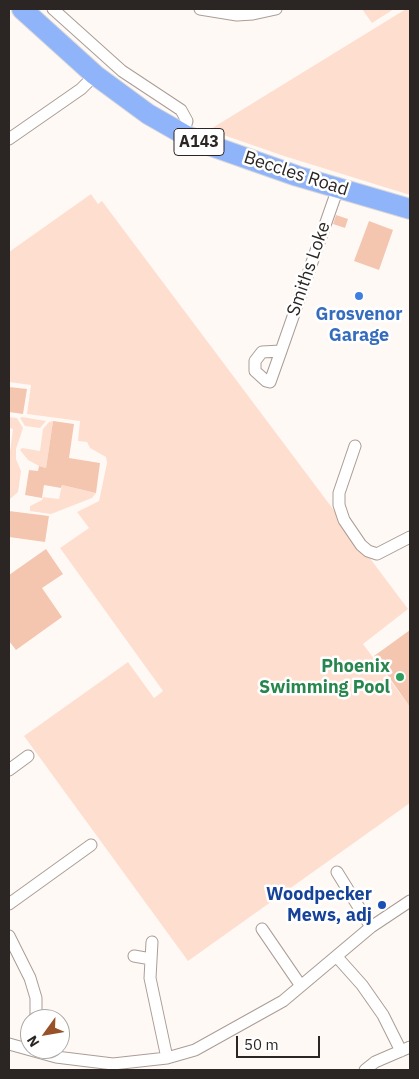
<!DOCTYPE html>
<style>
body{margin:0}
#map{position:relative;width:419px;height:1079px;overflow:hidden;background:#fff9f6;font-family:"IBM Plex Sans",sans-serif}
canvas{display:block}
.frame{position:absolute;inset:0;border:10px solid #2b2623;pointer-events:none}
.north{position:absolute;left:20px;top:1009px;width:50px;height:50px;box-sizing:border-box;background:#fff;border:1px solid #aaa8a7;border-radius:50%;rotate:238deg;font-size:14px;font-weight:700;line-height:20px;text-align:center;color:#2b2623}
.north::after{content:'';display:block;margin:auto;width:18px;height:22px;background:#98522a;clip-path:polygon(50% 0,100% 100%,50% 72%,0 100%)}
.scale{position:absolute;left:236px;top:1036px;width:84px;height:22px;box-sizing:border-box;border:2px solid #2b2623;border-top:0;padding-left:6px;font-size:15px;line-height:18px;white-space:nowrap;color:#2b2623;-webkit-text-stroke:4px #fff;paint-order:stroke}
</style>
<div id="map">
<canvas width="419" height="1079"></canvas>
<div class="frame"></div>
<div class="north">N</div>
<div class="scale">50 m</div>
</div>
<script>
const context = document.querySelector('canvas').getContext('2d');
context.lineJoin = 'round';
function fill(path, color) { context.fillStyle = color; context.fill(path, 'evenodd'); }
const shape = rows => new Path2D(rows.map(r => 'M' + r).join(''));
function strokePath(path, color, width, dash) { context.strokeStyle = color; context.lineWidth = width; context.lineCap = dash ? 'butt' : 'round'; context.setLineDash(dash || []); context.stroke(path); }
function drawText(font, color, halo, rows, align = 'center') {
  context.font = font + ' "IBM Plex Sans",sans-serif'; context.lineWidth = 5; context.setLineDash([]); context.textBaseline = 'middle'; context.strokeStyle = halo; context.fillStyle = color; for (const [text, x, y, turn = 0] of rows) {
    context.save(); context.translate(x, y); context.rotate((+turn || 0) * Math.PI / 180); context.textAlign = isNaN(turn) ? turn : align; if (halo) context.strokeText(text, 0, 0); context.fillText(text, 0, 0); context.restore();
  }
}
const green = shape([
 [362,9,394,9,372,23],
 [406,9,410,9,410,195,284,156,209,130],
 [91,194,98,204,102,201,408,609,363,644,410,707,410,803,188,961,24,736,128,662,154,698,163,691,60,548,89,528,77,512,99,501,107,463,106,457,90,448,87,442,78,441,80,421,27,414,31,385,9,382,9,252],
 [9,417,17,418,23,428,16,449,16,459,21,471,18,492,9,500,9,459,13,429,9,428],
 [22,417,46,421,40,428,25,426,20,418],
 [53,421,46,468,39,466,28,460,20,450,22,448,40,451,43,429,49,422],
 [62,485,96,493,92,498,51,514,30,511,30,506,42,500,43,497,59,499]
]);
const building = shape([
 [336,215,348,219,345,228,333,224],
 [369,221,393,230,379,270,354,261],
 [9,387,27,389,23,414,9,412],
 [53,421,74,424,69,458,100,463,96,493,62,485,61,488,44,485,42,498,25,495,29,470,38,471,39,466,46,468],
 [9,511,49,516,45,542,9,537],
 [46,549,63,574,42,588,62,617,16,650,9,641,9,575],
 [410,630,410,707,374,656]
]);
const street = shape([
 [53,9,122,71,181,110,187,121,183,134],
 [200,9,237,15,253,14,276,9],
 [9,139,81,89,95,75],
 [281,351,262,352,255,361,255,371,266,381,270,382,281,351,338,188],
 [355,446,339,493,339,505,344,520,361,545,368,551,377,554,410,537],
 [9,770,28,756],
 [337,872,371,927],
 [9,904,91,845],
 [262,929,301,986],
 [9,936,30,978,36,998,36,1019],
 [152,942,150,978,167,1058],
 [134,956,151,959],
 [337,957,362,985,383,1015,401,1051],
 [9,1044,56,1057,113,1064,167,1058,195,1050,283,1001,371,927,410,901],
 [365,1070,375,1062,410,1047]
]);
const highway = shape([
 [22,9,95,75,148,114,183,134,203,143,297,176,410,209]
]);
const markers = [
 [359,296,5,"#3f7fe0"],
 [400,677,5,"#2e9e5b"],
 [382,905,5,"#1a4fb4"]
];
const shields = [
 [199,142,50]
];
const shieldNames = [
 ["A143",199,142]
];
const streetNames = [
 ["Beccles Road",296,174,18],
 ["Smiths Loke",309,269,-71]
];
const shopNames = [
 ["Grosvenor",359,315],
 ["Garage",359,336]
];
const leisureNames = [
 ["Phoenix",390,667],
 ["Swimming Pool",390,688]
];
const transitNames = [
 ["Woodpecker",372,895],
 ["Mews, adj",372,916]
];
fill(green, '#fedfcf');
fill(building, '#f4c6b0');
strokePath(street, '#ab9d96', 13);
strokePath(highway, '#d9d8d7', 22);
strokePath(street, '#fff', 11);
strokePath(highway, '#90b4fa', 20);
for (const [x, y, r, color] of markers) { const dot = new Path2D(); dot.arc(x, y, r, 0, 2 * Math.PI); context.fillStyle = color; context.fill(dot); strokePath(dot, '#fff', 2); }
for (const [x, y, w] of shields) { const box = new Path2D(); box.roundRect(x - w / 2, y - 13.5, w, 27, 4); context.fillStyle = '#fff'; context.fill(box); strokePath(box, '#2b2623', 1); }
drawText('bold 16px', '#2b2623', null, shieldNames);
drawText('18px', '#2b2623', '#fff', streetNames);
drawText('bold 18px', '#366cbe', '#fff', shopNames);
drawText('bold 18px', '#27864d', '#fff', leisureNames, 'right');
drawText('bold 18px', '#164399', '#fff', transitNames, 'right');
</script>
